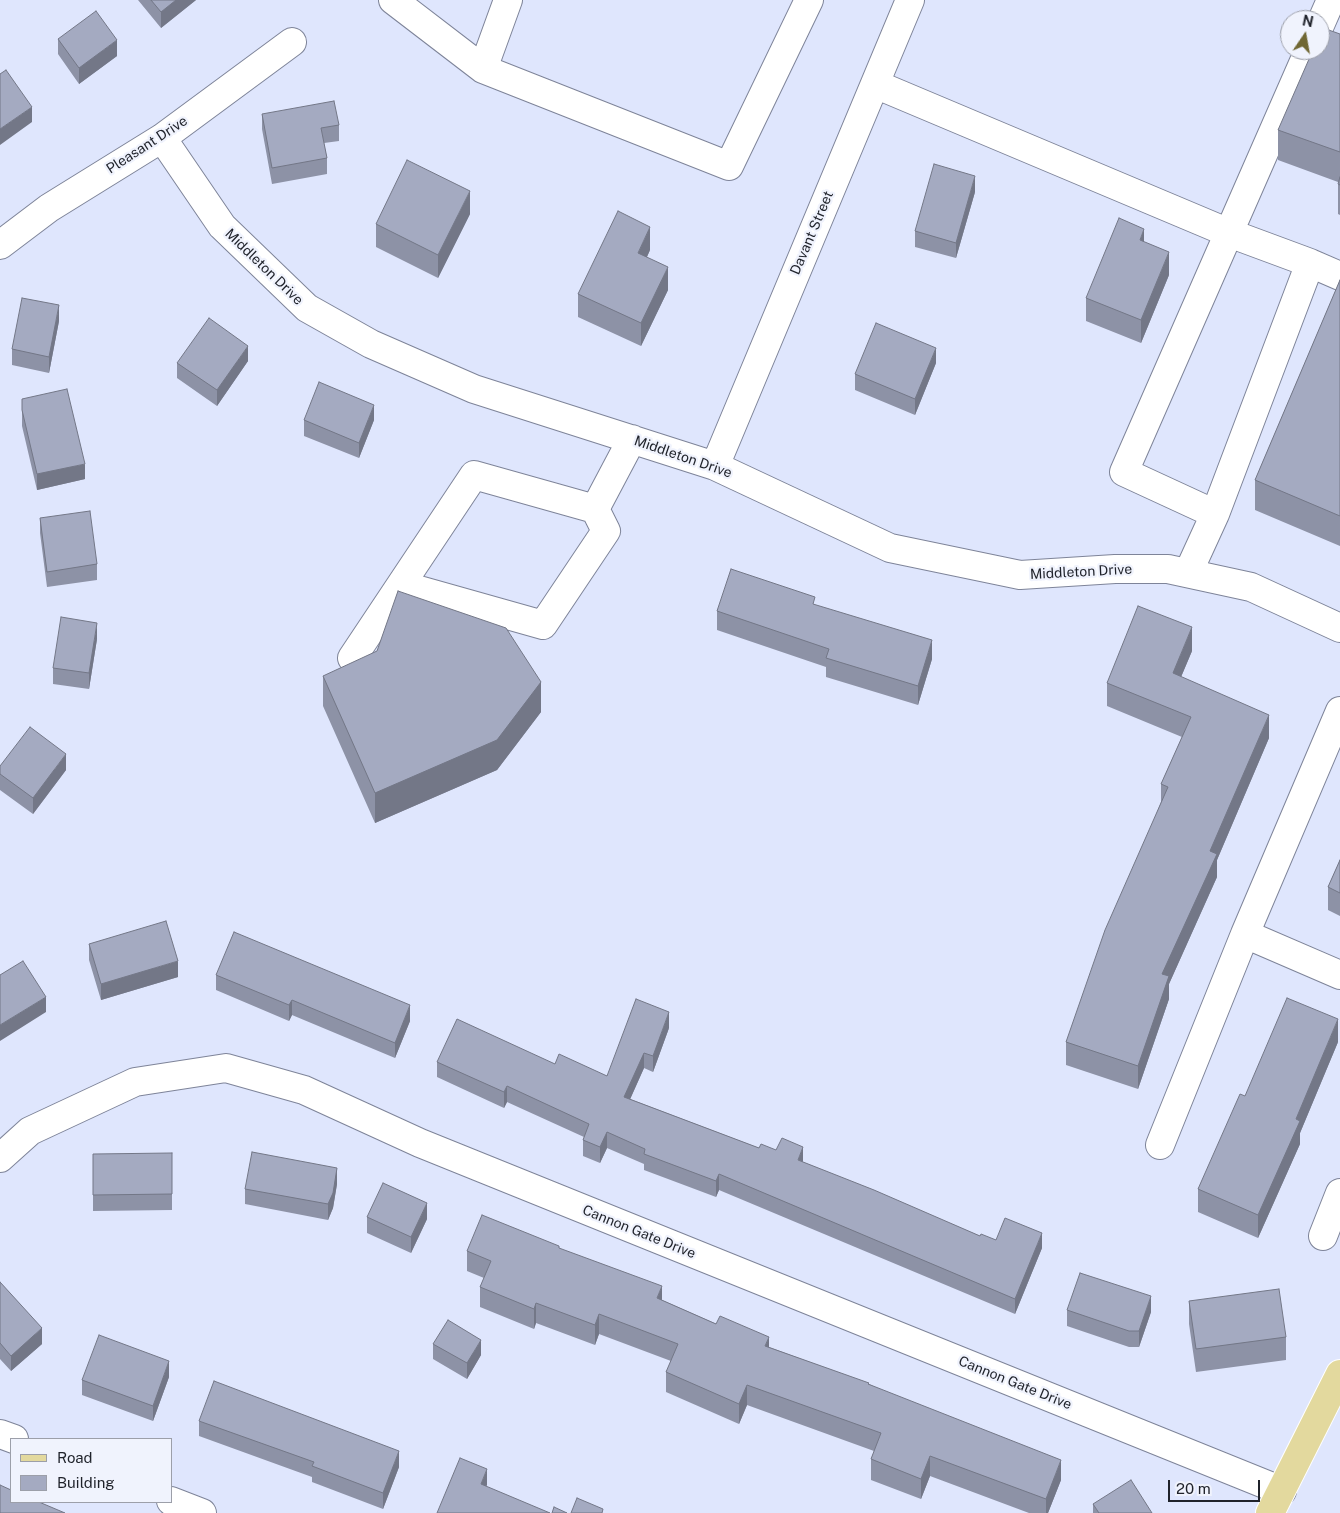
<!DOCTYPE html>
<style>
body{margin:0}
#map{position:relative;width:1340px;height:1513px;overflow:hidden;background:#dfe6fd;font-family:"Public Sans",sans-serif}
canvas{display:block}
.legend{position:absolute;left:10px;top:1438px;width:162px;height:65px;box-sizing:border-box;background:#f0f3fd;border:1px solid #9c9fa9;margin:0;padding:6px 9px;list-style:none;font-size:15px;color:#1f222a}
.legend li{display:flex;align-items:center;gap:10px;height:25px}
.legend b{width:25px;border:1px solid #9c9fa9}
.north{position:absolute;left:1280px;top:10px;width:50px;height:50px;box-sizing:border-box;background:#f0f3fd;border:1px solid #9c9fa9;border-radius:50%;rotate:12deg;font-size:14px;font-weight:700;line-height:20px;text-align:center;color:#1f222a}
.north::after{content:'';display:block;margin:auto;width:18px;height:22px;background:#706733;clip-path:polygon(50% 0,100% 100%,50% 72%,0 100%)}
.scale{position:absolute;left:1168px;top:1480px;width:92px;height:22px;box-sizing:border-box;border:2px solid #1f222a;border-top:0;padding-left:6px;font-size:15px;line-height:18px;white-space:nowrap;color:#1f222a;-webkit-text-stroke:4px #f0f3fd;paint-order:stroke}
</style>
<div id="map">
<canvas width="1340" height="1513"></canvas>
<ul class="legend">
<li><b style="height:6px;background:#e3d99e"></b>Road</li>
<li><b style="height:14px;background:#a4aac1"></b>Building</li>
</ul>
<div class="north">N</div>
<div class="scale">20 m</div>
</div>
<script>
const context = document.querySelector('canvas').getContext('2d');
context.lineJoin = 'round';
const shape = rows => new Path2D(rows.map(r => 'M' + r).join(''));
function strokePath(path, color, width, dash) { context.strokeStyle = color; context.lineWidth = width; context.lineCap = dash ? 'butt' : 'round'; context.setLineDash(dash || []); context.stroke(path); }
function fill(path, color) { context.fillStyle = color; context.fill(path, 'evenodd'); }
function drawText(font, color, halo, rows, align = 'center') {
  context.font = font + ' "Public Sans",sans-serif'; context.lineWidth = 4.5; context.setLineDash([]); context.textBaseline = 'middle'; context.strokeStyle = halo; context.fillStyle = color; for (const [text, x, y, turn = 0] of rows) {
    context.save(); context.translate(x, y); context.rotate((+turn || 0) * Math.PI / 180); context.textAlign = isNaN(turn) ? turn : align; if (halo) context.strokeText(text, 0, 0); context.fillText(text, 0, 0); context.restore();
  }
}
const minor = shape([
 [393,0,483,69,508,0],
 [1320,25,1331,0],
 [483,69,729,166,809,0],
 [875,84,1229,233,1310,263],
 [162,138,222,226,307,308,371,344,474,389,715,466,890,548,1020,575,1115,569,1168,569,1251,587,1340,628],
 [0,245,49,208,162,138,292,42],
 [715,466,910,0],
 [1215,514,1310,263,1340,276],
 [1188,573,1215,514,1124,472,1309,50],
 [401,585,543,625,606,531,595,509],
 [352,658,474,475,595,509,632,439],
 [1245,934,1340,711],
 [1160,1145,1245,934,1340,975],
 [0,1158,30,1131,135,1082,226,1068,304,1090,420,1143,1282,1491],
 [1323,1236,1340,1193],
 [0,1434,14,1439],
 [171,1501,202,1513]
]);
const major = shape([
 [1270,1513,1340,1374]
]);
const wall = shape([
 [138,0,196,0,161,28],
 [1340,34,1340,215,1338,214,1338,182,1278,160,1278,130],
 [58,39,117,56,79,84,58,54],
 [262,114,339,125,339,141,324,143,327,158,327,174,272,184,262,129],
 [975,192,956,258,915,247,915,231],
 [470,214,438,278,376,247,376,224],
 [650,250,647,257,668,290,641,346,578,317,578,294],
 [1169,275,1141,343,1086,321,1086,298],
 [1340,280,1340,546,1255,510,1255,480],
 [59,321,49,373,12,365,12,349],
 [248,361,217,406,177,378,177,363],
 [936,363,915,415,855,390,855,374],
 [22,399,85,479,37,490,22,426],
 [304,420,374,420,359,458,304,436],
 [40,518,97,564,97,580,47,587,40,533],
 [815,605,932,659,918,705,826,677,826,667,717,630,717,611],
 [97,639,89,689,53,684,53,668],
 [1192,651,1181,677,1269,738,1217,860,1217,877,1169,984,1169,999,1138,1089,1066,1065,1066,1042,1161,802,1161,784,1182,737,1107,706,1107,683],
 [323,676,541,712,497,770,375,823,323,706],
 [0,766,66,770,33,814,0,790],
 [1340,860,1340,916,1328,910,1328,887],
 [89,944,178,977,101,1000,89,960],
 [216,975,410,1021,395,1058,292,1015,289,1021,216,990],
 [669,1028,653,1072,644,1068,630,1099,759,1148,803,1162,980,1236,996,1240,1042,1248,1015,1314,719,1190,716,1197,644,1170,644,1164,607,1148,600,1163,583,1156,583,1140,584,1137,507,1102,504,1108,437,1077,437,1062,555,1064,607,1076],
 [1338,1042,1300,1133,1300,1144,1258,1238,1198,1212,1198,1189,1245,1096],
 [93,1154,172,1194,172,1210,93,1211],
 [337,1184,333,1208,328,1220,245,1204,245,1189],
 [367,1217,427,1219,411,1253,367,1233],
 [559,1248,662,1300,769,1347,869,1384,1061,1480,1048,1513,1029,1513,930,1476,921,1499,871,1480,871,1459,874,1451,747,1405,739,1424,666,1392,666,1372,671,1361,599,1334,595,1345,536,1323,534,1329,480,1307,480,1287,484,1278,467,1271,467,1251],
 [0,1282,42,1344,11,1371,0,1359],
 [1189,1301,1286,1337,1286,1360,1196,1372,1189,1324],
 [1067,1310,1151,1312,1139,1347,1129,1347,1067,1326],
 [433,1344,481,1355,467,1379,433,1359],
 [169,1377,153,1421,82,1395,82,1380],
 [199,1421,399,1467,383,1509,312,1482,312,1477,199,1436],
 [1093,1504,1152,1513,1093,1513]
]);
const shadedWall = shape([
 [176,0,196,0,161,28,161,12],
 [117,40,117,56,79,84,79,68],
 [32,107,32,122,0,145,0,129],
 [975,176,975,192,956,258,956,243],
 [470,191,470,214,438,278,438,255],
 [650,227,650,250,638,276,638,253],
 [1144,229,1144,252,1140,240],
 [1169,252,1169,275,1141,343,1141,320],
 [668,267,668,290,641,346,641,323],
 [59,305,59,321,49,373,49,357],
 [248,346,248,361,217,406,217,390],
 [936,348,936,363,915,415,915,399],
 [374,405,374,420,359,458,359,443],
 [85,464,85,479,37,490,37,474],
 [97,623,97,639,89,689,89,673],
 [1192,627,1192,651,1173,696,1173,673],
 [932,640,932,659,918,705,918,686],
 [541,682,541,712,497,770,375,823,375,793],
 [1269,715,1269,738,1217,860,1217,877,1169,984,1169,999,1138,1089,1138,1066,1162,974,1210,851],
 [66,754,66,770,33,814,33,798],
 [178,961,178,977,101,1000,101,984],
 [46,997,46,1012,0,1041,0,1025],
 [292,1000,292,1015,289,1021,289,1005],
 [410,1005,410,1021,395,1058,395,1043],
 [669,1012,669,1028,653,1072,653,1056],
 [1338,1019,1338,1042,1300,1133,1300,1144,1258,1238,1258,1215,1296,1119],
 [644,1053,644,1068,624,1113,624,1097],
 [507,1086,507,1102,504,1108,504,1092],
 [607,1132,607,1148,600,1163,600,1147],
 [803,1147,803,1162,798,1160],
 [337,1168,337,1184,333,1208,328,1220,328,1204],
 [719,1174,719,1190,716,1197,716,1181],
 [427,1203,427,1219,411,1253,411,1237],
 [1042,1233,1042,1248,1015,1314,1015,1299],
 [662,1286,662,1307,657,1298],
 [1151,1296,1151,1312,1139,1347,1139,1331],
 [536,1303,536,1323,534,1329,534,1309],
 [599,1314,599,1334,595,1345,595,1325],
 [42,1328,42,1344,11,1371,11,1356],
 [769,1337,769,1357,765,1346],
 [481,1340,481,1355,467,1379,467,1363],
 [169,1361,169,1377,153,1421,153,1406],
 [747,1385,747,1405,739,1424,739,1404],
 [399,1451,399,1467,383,1509,383,1493],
 [930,1456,930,1476,921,1499,921,1479],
 [1061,1460,1061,1480,1048,1513,1046,1513,1046,1499],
 [487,1469,487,1485,481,1500,481,1484]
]);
const building = shape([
 [151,0,176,0,161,12,151,0],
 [96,11,117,40,79,68,58,39,96,11],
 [1323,28,1340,34,1340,152,1278,130,1313,50,1320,50,1320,34,1323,28],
 [6,70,32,107,0,129,0,74,6,70],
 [334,101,339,125,321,128,327,158,272,168,262,114,334,101],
 [407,160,470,191,438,255,376,224,407,160],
 [934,164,975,176,956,243,915,231,934,164],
 [1340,177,1340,185,1338,184,1340,177],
 [618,211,650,227,638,253,668,267,641,323,578,294,618,211],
 [1119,218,1144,229,1140,240,1169,252,1141,320,1086,298,1119,218],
 [1340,280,1340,516,1255,480,1340,280],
 [22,298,59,305,49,357,12,349,22,298],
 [209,318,248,346,217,390,177,363,209,318],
 [876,323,936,348,915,399,855,374,876,323],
 [319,382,374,405,359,443,304,420,319,382],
 [67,389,85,464,37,474,22,410,22,399,67,389],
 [90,511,97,564,47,572,40,518,90,511],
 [731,569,815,597,813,604,932,640,918,686,826,658,829,649,717,611,731,569],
 [398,591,506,628,541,682,497,740,375,793,323,676,377,651,398,591],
 [1138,606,1192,627,1173,673,1269,715,1210,851,1217,854,1162,974,1169,976,1138,1066,1066,1042,1105,930,1168,787,1161,784,1191,717,1107,683,1138,606],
 [61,617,97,623,89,673,53,668,61,617],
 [30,727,66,754,33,798,0,774,0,766,30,727],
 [1340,860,1340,893,1328,887,1340,860],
 [166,921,178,961,101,984,89,944,166,921],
 [234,932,410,1005,395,1043,292,1000,289,1005,216,975,234,932],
 [23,961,46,997,0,1025,0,975,23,961],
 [1287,998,1338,1019,1296,1119,1300,1121,1258,1215,1198,1189,1240,1094,1245,1096,1287,998],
 [636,999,669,1012,653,1056,644,1053,624,1097,759,1148,761,1144,776,1150,782,1138,803,1147,798,1160,874,1190,980,1236,981,1234,996,1240,1005,1218,1042,1233,1015,1299,719,1174,716,1181,644,1154,645,1149,607,1132,600,1147,583,1140,589,1124,507,1086,504,1092,437,1062,457,1019,555,1064,559,1054,607,1076,636,999],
 [252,1152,337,1168,333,1193,328,1204,245,1189,252,1152],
 [172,1153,172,1194,93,1195,93,1154,172,1153],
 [383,1183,427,1203,411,1237,367,1217,383,1183],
 [482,1215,559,1246,559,1248,662,1286,657,1298,716,1324,720,1316,769,1337,765,1346,869,1383,868,1384,1061,1460,1046,1499,930,1456,921,1479,871,1459,881,1433,747,1385,739,1404,666,1372,678,1344,599,1314,595,1325,536,1303,534,1309,480,1287,491,1261,467,1251,482,1215],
 [1080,1273,1151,1296,1139,1331,1129,1331,1067,1310,1080,1273],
 [0,1282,42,1328,11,1356,0,1343,0,1282],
 [1279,1289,1286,1337,1196,1349,1189,1301,1279,1289],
 [448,1320,481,1340,467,1363,433,1344,448,1320],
 [99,1335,169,1361,153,1406,82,1380,99,1335],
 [214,1381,399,1451,383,1493,312,1466,314,1462,199,1421,214,1381],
 [460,1458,487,1469,481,1484,550,1513,437,1513,460,1458],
 [1131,1480,1152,1513,1099,1513,1093,1504,1131,1480],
 [0,1485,11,1490,11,1502,39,1502,65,1513,0,1513,0,1485],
 [577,1498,603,1509,602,1513,571,1513,577,1498],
 [554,1507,567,1513,552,1513,554,1507]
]);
const streetNames = [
 ["Pleasant Drive",147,145,-33],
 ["Davant Street",812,233,-67],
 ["Middleton Drive",264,267,44],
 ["Middleton Drive",683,457,19],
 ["Middleton Drive",1081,572,-3],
 ["Cannon Gate Drive",639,1232,22],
 ["Cannon Gate Drive",1015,1383,22]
];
strokePath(minor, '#7e8499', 30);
strokePath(major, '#fff', 30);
strokePath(minor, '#fff', 28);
strokePath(major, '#e3d99e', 28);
fill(wall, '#8d92a6');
fill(shadedWall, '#737787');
fill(building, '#a4aac1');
strokePath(building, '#737787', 1);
drawText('14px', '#1f222a', '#f0f3fd', streetNames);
</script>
